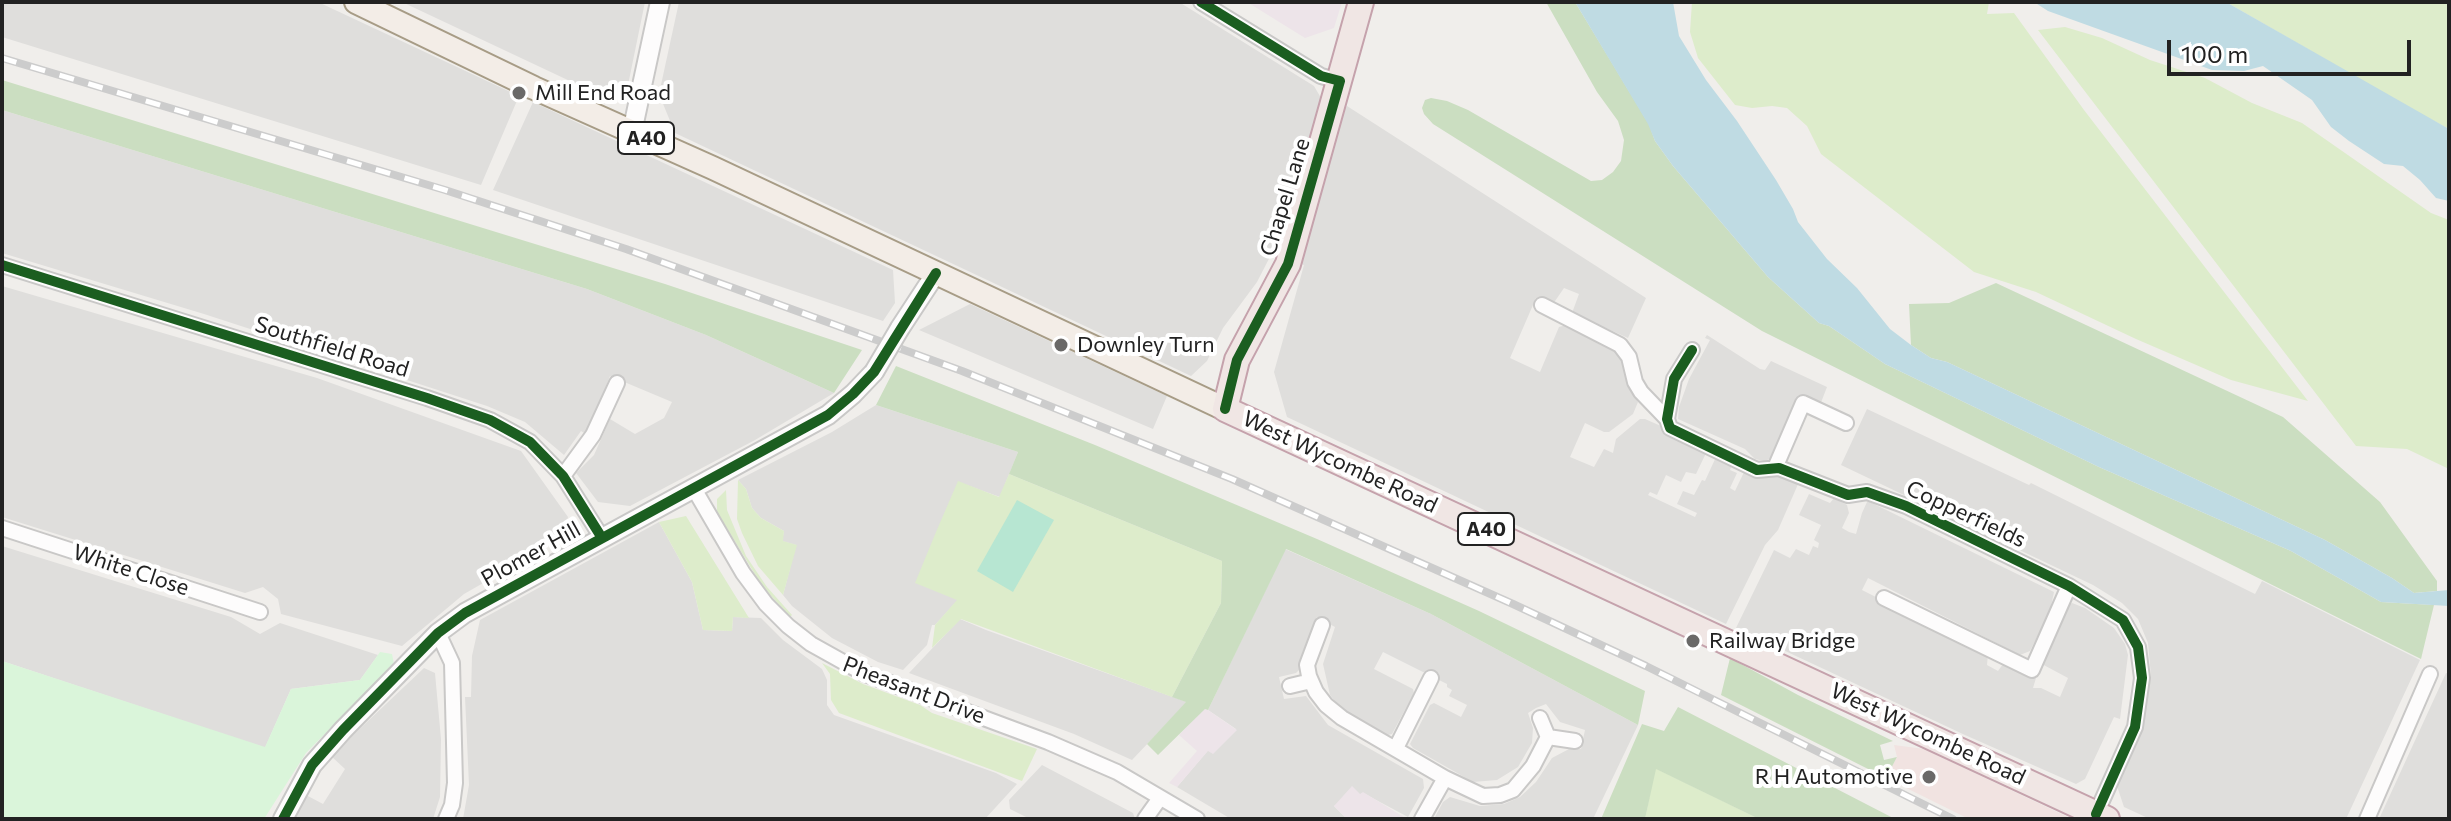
<!DOCTYPE html>
<style>
body{margin:0}
#map{position:relative;width:2451px;height:821px;overflow:hidden;background:#f0eeeb;font-family:Commissioner,sans-serif}
canvas{display:block}
.frame{position:absolute;inset:0;border:4px solid #222;pointer-events:none}
.scale{position:absolute;left:2167px;top:40px;width:244px;height:36px;box-sizing:border-box;border:4px solid #222;border-top:0;padding-left:10px;font-size:24px;line-height:28px;white-space:nowrap;color:#222;-webkit-text-stroke:6px #fff;paint-order:stroke}
</style>
<div id="map">
<canvas width="2451" height="821"></canvas>
<div class="frame"></div>
<div class="scale">100 m</div>
</div>
<script>
const context = document.querySelector('canvas').getContext('2d');
context.lineJoin = 'round';
function fill(path, color) { context.fillStyle = color; context.fill(path, 'evenodd'); }
const shape = rows => new Path2D(rows.map(r => 'M' + r).join(''));
function strokePath(path, color, width, dash) { context.strokeStyle = color; context.lineWidth = width; context.lineCap = dash ? 'butt' : 'round'; context.setLineDash(dash || []); context.stroke(path); }
function drawText(font, color, halo, rows, align = 'center') {
  context.font = font + ' Commissioner,sans-serif'; context.lineWidth = 8; context.setLineDash([]); context.textBaseline = 'middle'; context.strokeStyle = halo; context.fillStyle = color; for (const [text, x, y, turn = 0] of rows) {
    context.save(); context.translate(x, y); context.rotate((+turn || 0) * Math.PI / 180); context.textAlign = isNaN(turn) ? turn : align; if (halo) context.strokeText(text, 0, 0); context.fillText(text, 0, 0); context.restore();
  }
}
const residential = shape([
 [2,2,318,2,519,96,481,185,2,37],
 [402,2,645,2,628,85,606,98],
 [679,2,1179,2,1314,86,1321,98,1280,252,1274,249,1257,282,1223,328,1207,361,1191,376,675,133,659,94],
 [533,102,893,270,895,303,883,321,493,190],
 [1347,106,1646,298,1628,338,1572,313,1579,294,1564,288,1553,304,1536,298,1510,358,1540,372,1559,327,1566,325,1625,352,1629,386,1638,402,1633,414,1609,432,1604,432,1585,423,1570,457,1594,467,1604,449,1613,453,1616,439,1640,419,1645,419,1704,445,1707,451,1696,474,1686,472,1681,482,1666,475,1657,495,1650,492,1648,495,1695,517,1697,513,1677,504,1683,491,1694,495,1702,480,1705,481,1716,457,1732,464,1730,470,1737,473,1730,488,1735,491,1745,470,1776,472,1799,482,1778,530,1765,545,1726,624,1287,417,1274,372,1304,265,1301,264,1342,110],
 [2,110,587,289,706,335,834,393,755,440,630,506,598,502,576,473,594,455,610,419,635,434,664,418,672,402,610,376,587,435,581,431,564,455,525,422,487,406,204,314,2,253],
 [2,286,317,378,521,451,568,517,562,538,464,594,402,646,281,614,278,599,263,587,245,593,2,517],
 [970,304,1167,396,1153,429,919,330],
 [1707,335,1760,369,1765,370,1771,361,1827,387,1820,405,1809,400,1776,457,1764,461,1755,459,1745,449,1678,419,1679,407,1689,379,1710,340,1705,338],
 [876,405,1018,452,1000,497,958,482,958,600,935,625,932,625,927,645,903,670,878,662,832,638,792,606,783,595,796,545,782,541,784,531,761,518,752,508,746,489,738,480,832,432],
 [1867,409,2029,485,2031,483,2255,594,2262,581,2420,660,2346,819,2150,819,2124,807,2117,786,2142,728,2151,676,2148,643,2138,619,2122,603,2093,585,1841,465],
 [1809,494,1830,503,1834,498,1847,505,1849,513,1842,528,1849,532,1856,534,1862,513,1867,502,1870,502,2054,592,2050,611,2030,651,2020,655,1868,578,1862,590,1988,654,1987,665,1998,671,2003,664,2008,664,2036,678,2033,688,2041,688,2060,697,2068,678,2040,663,2068,605,2072,603,2085,608,2114,628,2125,644,2128,655,2120,719,2114,717,2085,779,2076,784,1965,735,1736,628,1774,550,1790,558,1796,549,1809,555,1813,546,1818,548,1819,543,1814,540,1821,525,1799,515],
 [659,522,692,582,703,630,732,631,733,617,761,618,783,640,822,669,827,680,827,705,834,715,996,773,1017,784,985,819,463,819,469,785,465,697,471,697,472,656,480,620],
 [2,546,231,617,260,634,280,623,378,655,360,680,291,689,265,748,2,661],
 [1285,549,1431,614,1638,725,1593,819,1434,819,1443,802,1450,797,1480,806,1504,804,1520,797,1536,782,1552,758,1569,749,1581,749,1585,730,1560,722,1546,704,1536,708,1528,713,1533,728,1532,743,1518,767,1497,780,1473,782,1413,748,1410,744,1430,705,1434,703,1461,717,1467,705,1449,696,1452,690,1447,687,1447,684,1383,652,1374,669,1413,689,1414,693,1392,734,1388,735,1365,724,1338,705,1330,695,1323,664,1335,627,1317,617,1303,651,1300,669,1296,673,1279,677,1284,699,1306,696,1328,725,1423,779,1424,788,1408,817,1363,793,1334,806,1347,819,1231,819,1177,787,1208,750,1236,729,1208,710],
 [960,619,986,630,1187,702,1132,760,1074,734,909,673],
 [424,668,435,673,441,739,440,797,433,819,294,817,306,795,323,804,345,769,331,756],
 [2446,673,2449,674,2449,819,2379,819],
 [1042,765,1133,813,1135,819,1030,819,1010,809,1009,800]
]);
const commercial = shape([
 [1894,745,1924,749,2072,819,1969,819,1886,778,1897,757]
]);
const industrial = shape([
 [1247,2,1342,2,1334,28,1305,38],
 [1205,708,1237,730,1213,754,1208,751,1177,787,1169,783,1197,751,1179,735],
 [1352,786,1360,794,1363,792,1407,819,1347,819,1334,806]
]);
const grass = shape([
 [1692,2,1989,2,1987,14,2014,13,2084,110,2308,401,2231,380,2136,339,2036,292,1974,272,1821,154,1807,126,1787,108,1772,106,1752,108,1735,105,1698,58,1690,32],
 [2226,2,2449,2,2449,129,2413,110],
 [2065,27,2102,38,2150,60,2205,78,2252,103,2302,123,2431,213,2449,220,2449,469,2407,449,2356,446,2038,30],
 [1009,474,1222,561,1221,603,1172,697,961,619,932,648,935,625,957,600,915,583,936,532,958,481,999,497],
 [738,480,746,489,752,508,761,518,784,531,783,541,797,545,783,595,758,566,742,533,737,519],
 [726,490,727,510,746,556,767,587,792,615,790,617,762,586,717,512,717,499],
 [686,516,749,618,733,617,732,631,703,630,692,582,659,522],
 [822,663,863,684,920,705,932,713,1037,749,1022,781,839,713,831,700,830,674],
 [1655,768,1737,808,1759,819,1645,819]
]);
const forest = shape([
 [1546,2,1575,2,1649,124,1655,141,1673,166,1768,277,1819,323,1829,326,1885,364,2099,467,2291,551,2381,602,2434,605,2421,659,1762,331,1433,124,1424,114,1422,108,1425,100,1431,98,1447,101,1468,110,1591,181,1602,180,1613,172,1621,161,1624,140,1618,121,1597,92],
 [2,80,665,284,862,350,834,393,706,335,587,289,2,110],
 [1996,283,2283,417,2380,502,2437,581,2437,591,2414,593,2392,578,2325,540,1947,362,1931,358,1911,345,1909,304,1949,303],
 [896,366,1095,445,1317,539,1479,611,1645,691,1638,725,1431,614,1286,549,1208,710,1205,709,1158,755,1147,744,1186,702,1172,697,1221,603,1222,561,1009,474,1018,452,876,405],
 [1730,658,1798,695,1893,741,1880,745,1884,760,1897,757,1886,778,1721,695],
 [1678,707,1804,772,1895,819,1759,819,1656,769,1645,819,1601,819,1642,724,1664,731]
]);
const park = shape([
 [380,652,392,654,394,664,306,753,264,819,2,819,2,661,265,747,291,689,360,680]
]);
const pitch = shape([
 [1017,500,1054,520,1013,592,977,571]
]);
const water = shape([
 [1575,2,1673,2,1679,36,1706,80,1737,121,1776,180,1793,209,1798,222,1827,259,1857,288,1890,329,1911,345,1931,358,1947,362,2325,540,2392,578,2414,593,2449,590,2449,606,2381,602,2291,551,2099,467,1885,364,1829,326,1819,323,1768,277,1673,166,1655,141,1648,124],
 [2034,2,2226,2,2449,129,2449,201,2436,198,2420,180,2403,166,2384,164,2349,141,2331,127,2312,100,2263,66,2244,71,2212,70,2048,11]
]);
const minor = shape([
 [1201,2,1321,76,1340,81],
 [2,265,427,398,490,420,530,442,563,476,602,538],
 [1542,305,1620,345,1629,357,1635,382,1641,392,1667,419],
 [1692,350,1674,379,1667,419,1670,428,1757,470,1779,468,1848,495,1867,492,1906,506,2069,586,2123,620,2138,647,2142,678,2135,727,2096,814],
 [1775,468,1803,403,1846,423],
 [563,476,593,435,617,383],
 [693,487,743,573,766,604,788,626,811,644,863,673,1048,742,1117,772,1197,819],
 [2,528,260,612],
 [1884,598,2032,670,2069,586],
 [1322,625,1307,665,1309,676,1316,692,1326,705,1342,718,1445,778],
 [438,633,452,663,455,783,452,805,446,819],
 [1290,686,1311,681],
 [1540,718,1548,737,1575,741],
 [1396,748,1431,678],
 [1145,819,1160,798],
 [1422,819,1445,778,1483,796,1500,795,1513,790,1533,766,1548,737],
 [2367,819,2430,674]
]);
const tertiary = shape([
 [632,132,660,2],
 [900,328,936,273],
 [283,819,312,765,343,730,438,633,465,613,828,415,853,394,874,372]
]);
const primary = shape([
 [356,2,534,88,713,168,1225,409]
]);
const trunk = shape([
 [1361,2,1288,264,1237,360,1225,409,2107,819]
]);
const rail = shape([
 [2,58,445,190,626,249,962,371,1232,479,1513,604,1646,666,1953,819]
]);
const tertiaryBridge = shape([
 [874,372,900,328]
]);
const cycleway = shape([
 [1201,2,1321,76,1340,81,1288,264,1237,360,1225,409],
 [2,265,427,398,490,420,530,442,563,476,602,538],
 [1692,350,1674,379,1667,419,1670,428,1757,470,1779,468,1848,495,1867,492,1906,506,2069,586,2123,620,2138,647,2142,678,2135,727,2096,814],
 [283,819,312,765,343,730,438,633,465,613,828,415,853,394,874,372,936,273]
]);
const markers = [
 [519,93,8,"#6a6968"],
 [1061,345,8,"#6a6968"],
 [1693,641,8,"#6a6968"],
 [1929,777,8,"#6a6968"]
];
const shields = [
 [646,138,56],
 [1486,529,56]
];
const shieldNames = [
 ["A40",646,138],
 ["A40",1486,529]
];
const poiNames = [
 ["Mill End Road",535,93],
 ["Downley Turn",1077,345],
 ["Railway Bridge",1709,641],
 ["R H Automotive",1913,777,"right"]
];
const streetNames = [
 ["Chapel Lane",1285,197,-73],
 ["Southfield Road",332,347,17],
 ["West Wycombe Road",1340,462,25],
 ["Copperfields",1966,514,25],
 ["Plomer Hill",531,554,-29],
 ["White Close",131,570,18],
 ["Pheasant Drive",914,690,21],
 ["West Wycombe Road",1928,734,25]
];
fill(residential, '#dfdedc');
fill(commercial, '#f1e3e1');
fill(industrial, '#ede4e9');
fill(grass, '#ddeccb');
fill(forest, '#cbdec1');
fill(park, '#daf5da');
fill(pitch, '#b7e6d2');
fill(water, '#bfdbe3');
strokePath(minor, '#c9c8c7', 18);
strokePath(tertiary, '#c9c8c7', 22);
strokePath(primary, '#a79c86', 26);
strokePath(trunk, '#c5a2ac', 28);
strokePath(minor, '#fdfcfc', 14);
strokePath(tertiary, '#fdfcfc', 18);
strokePath(primary, '#f3ede7', 22);
strokePath(trunk, '#f0e6e4', 24);
strokePath(rail, '#ccc', 8);
strokePath(rail, '#fff', 5, [15]);
strokePath(tertiaryBridge, '#c9c8c7', 22, []);
strokePath(tertiaryBridge, '#fdfcfc', 18);
strokePath(cycleway, '#1b5e20', 10);
for (const [x, y, r, color] of markers) { const dot = new Path2D(); dot.arc(x, y, r, 0, 2 * Math.PI); context.fillStyle = color; context.fill(dot); strokePath(dot, '#fff', 3); }
for (const [x, y, w] of shields) { const box = new Path2D(); box.roundRect(x - w / 2, y - 16, w, 32, 6); context.fillStyle = '#fff'; context.fill(box); strokePath(box, '#222', 2); }
drawText('bold 20px', '#222', null, shieldNames);
drawText('22px', '#222', '#fff', poiNames, 'left');
drawText('22px', '#222', '#fff', streetNames);
</script>
